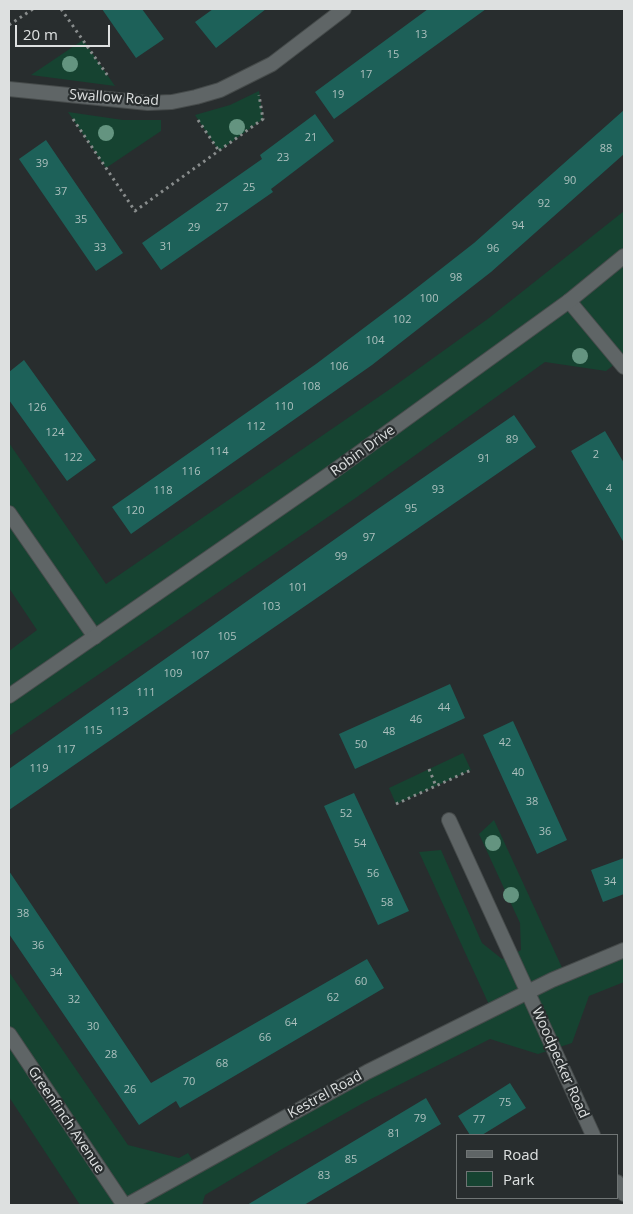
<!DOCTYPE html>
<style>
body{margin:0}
#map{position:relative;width:633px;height:1214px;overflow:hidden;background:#282d2e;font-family:"Open Sans",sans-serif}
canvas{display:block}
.frame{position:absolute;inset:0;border:10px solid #dde0e0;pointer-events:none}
.legend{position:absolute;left:456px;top:1134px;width:162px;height:65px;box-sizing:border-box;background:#282d2e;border:1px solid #707575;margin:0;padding:6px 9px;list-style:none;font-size:15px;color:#dde0e0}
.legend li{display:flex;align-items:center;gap:10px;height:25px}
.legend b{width:25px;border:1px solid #707575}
.scale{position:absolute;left:15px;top:25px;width:95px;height:22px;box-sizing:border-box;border:2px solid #dde0e0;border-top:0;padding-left:6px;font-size:15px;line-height:18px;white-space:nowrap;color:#dde0e0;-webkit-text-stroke:4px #282d2e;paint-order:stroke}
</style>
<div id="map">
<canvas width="633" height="1214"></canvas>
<div class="frame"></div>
<ul class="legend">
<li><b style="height:6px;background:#5f6566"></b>Road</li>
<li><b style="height:14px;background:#164331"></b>Park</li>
</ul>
<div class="scale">20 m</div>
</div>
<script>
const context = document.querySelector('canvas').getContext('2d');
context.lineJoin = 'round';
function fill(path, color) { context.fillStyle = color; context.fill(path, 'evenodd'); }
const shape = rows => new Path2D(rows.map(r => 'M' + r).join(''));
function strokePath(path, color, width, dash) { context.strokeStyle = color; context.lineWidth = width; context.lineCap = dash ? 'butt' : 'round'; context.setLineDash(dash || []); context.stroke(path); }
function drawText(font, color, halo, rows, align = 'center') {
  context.font = font + ' "Open Sans",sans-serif'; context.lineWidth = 4.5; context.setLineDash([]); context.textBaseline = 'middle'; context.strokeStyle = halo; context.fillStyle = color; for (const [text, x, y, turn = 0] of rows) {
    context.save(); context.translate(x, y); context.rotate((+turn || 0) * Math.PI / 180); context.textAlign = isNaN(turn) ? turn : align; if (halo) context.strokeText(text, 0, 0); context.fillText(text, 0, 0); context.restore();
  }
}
const green = shape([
 [83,40,115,86,31,75],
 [259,91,263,119,219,151,195,115,230,105],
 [68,112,123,120,161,120,161,131,106,168],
 [624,211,624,367,620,360,606,371,545,362,357,497,9,736,9,651,37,630,9,588,9,443,106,584,393,387,489,318],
 [463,753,471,770,396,804,389,788],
 [494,820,565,974,624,950,624,982,589,996,572,1043,538,1054,490,1039,365,1102,282,1149,205,1195,202,1205,80,1205,9,1097,9,972,128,1145,179,1158,188,1153,196,1166,491,1009,419,852,441,850,482,943,502,959,512,955,521,950,520,923,479,834]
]);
const building = shape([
 [102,9,142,9,164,39,136,58],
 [213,9,266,9,216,48,195,22],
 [428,9,486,9,334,119,315,92],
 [624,110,624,154,491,272,372,365,131,534,112,507,316,364,405,297,474,243],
 [315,114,334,141,271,189,273,192,161,270,142,243,262,159,260,155],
 [46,140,123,253,96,271,19,159],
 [24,360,96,460,67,481,9,400,9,372],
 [514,415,536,447,9,810,9,769,372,513],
 [605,431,624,463,624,543,571,451],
 [450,684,465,718,355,769,339,734],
 [513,721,567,840,537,854,483,735],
 [354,793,409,911,378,925,324,806],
 [624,858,624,894,603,902,591,870],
 [9,871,151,1083,367,959,384,988,180,1108,176,1101,139,1125,9,934],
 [510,1083,526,1108,482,1135,470,1135,458,1116],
 [426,1098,441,1124,372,1165,304,1205,247,1205]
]);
const path = shape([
 [61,9,108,76],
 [9,25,33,9],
 [73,119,135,211,263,119,259,95],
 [198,120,219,151],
 [429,769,436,786],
 [396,804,471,770]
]);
const minor = shape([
 [9,89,148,103,172,102,196,97,220,90,272,64,344,9],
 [569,301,624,367],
 [9,513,95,637],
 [449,820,593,1135],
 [617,1182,624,1194],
 [127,1205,367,1072,552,980,624,950]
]);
const tertiary = shape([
 [9,696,334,471,569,301,624,256],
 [9,1034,124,1205]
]);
const trees = [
 [70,64],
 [237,127],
 [106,133],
 [580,356],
 [493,843],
 [511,895]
];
const numberNames = [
 ["13",421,35],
 ["15",393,55],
 ["17",366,75],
 ["19",338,95],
 ["21",311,138],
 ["88",606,149],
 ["23",283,158],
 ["39",42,164],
 ["90",570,181],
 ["25",249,188],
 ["37",61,192],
 ["92",544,204],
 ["27",222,208],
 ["35",81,220],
 ["94",518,226],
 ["29",194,228],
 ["31",166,247],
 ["33",100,248],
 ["96",493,249],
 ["98",456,278],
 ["100",429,299],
 ["102",402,320],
 ["104",375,341],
 ["106",339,367],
 ["108",311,387],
 ["110",284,407],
 ["126",37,408],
 ["112",256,427],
 ["124",55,433],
 ["89",512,440],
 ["114",219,452],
 ["2",596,455],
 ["122",73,458],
 ["91",484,459],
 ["116",191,472],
 ["4",609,489],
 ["93",438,490],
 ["118",163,491],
 ["95",411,509],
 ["120",135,511],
 ["97",369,538],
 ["99",341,557],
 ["101",298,588],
 ["103",271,607],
 ["105",227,637],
 ["107",200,656],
 ["109",173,674],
 ["111",146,693],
 ["44",444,708],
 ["113",119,712],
 ["46",416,720],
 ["115",93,731],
 ["48",389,732],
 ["42",505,743],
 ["50",361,745],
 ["117",66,750],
 ["119",39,769],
 ["40",518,773],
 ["38",532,802],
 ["52",346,814],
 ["36",545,832],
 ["54",360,844],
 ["56",373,874],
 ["34",610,882],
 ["58",387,903],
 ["38",23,914],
 ["36",38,946],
 ["34",56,973],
 ["60",361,982],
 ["62",333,998],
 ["32",74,1000],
 ["64",291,1023],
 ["30",93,1027],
 ["66",265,1038],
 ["28",111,1055],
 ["68",222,1064],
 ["70",189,1082],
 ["26",130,1090],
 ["75",505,1103],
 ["79",420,1119],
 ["77",479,1120],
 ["81",394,1134],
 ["85",351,1160],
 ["83",324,1176]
];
const streetNames = [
 ["Swallow Road",114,98,4],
 ["Robin Drive",363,451,-36],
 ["Woodpecker Road",560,1063,66],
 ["Kestrel Road",325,1095,-29],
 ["Greenfinch Avenue",66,1120,56]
];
fill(green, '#164331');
fill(building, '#1d6159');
strokePath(minor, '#464b4b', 16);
strokePath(tertiary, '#464b4b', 16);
strokePath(path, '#888c8c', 3, [2.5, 4]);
strokePath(minor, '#5f6566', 14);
strokePath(tertiary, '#5f6566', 14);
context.fillStyle = '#649480';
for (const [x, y] of trees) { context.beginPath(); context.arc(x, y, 8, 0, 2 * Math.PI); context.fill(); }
drawText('11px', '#adc0be', null, numberNames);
drawText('14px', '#dde0e0', '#282d2e', streetNames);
</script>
